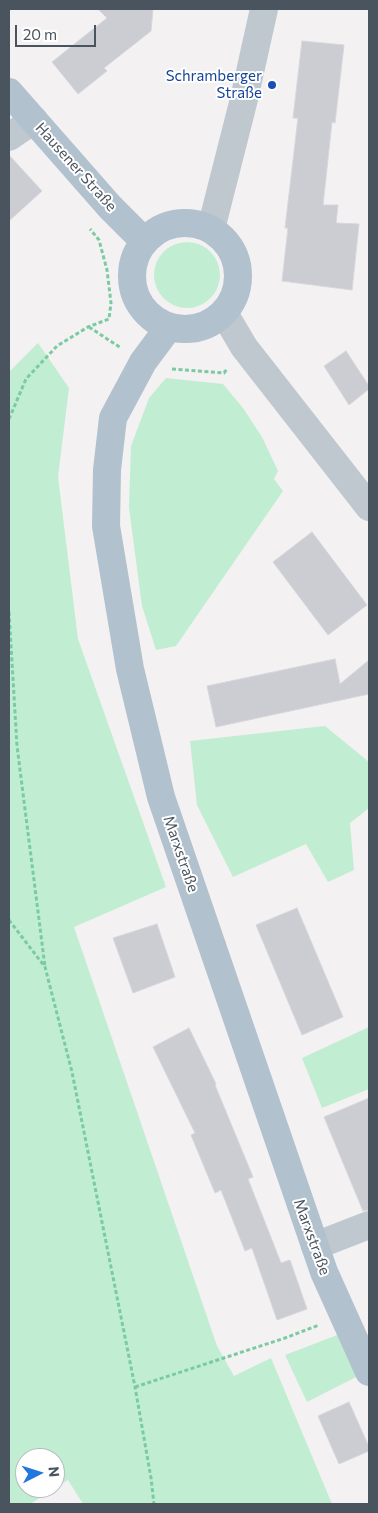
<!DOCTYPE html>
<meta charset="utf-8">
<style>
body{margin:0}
#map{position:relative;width:378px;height:1513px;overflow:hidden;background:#f3f1f1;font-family:Commissioner,sans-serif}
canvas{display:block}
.frame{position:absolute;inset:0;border:10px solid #49545e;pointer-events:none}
.north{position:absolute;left:15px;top:1448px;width:50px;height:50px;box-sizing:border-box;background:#fff;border:1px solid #b6bbbf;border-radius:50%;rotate:85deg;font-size:14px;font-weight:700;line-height:20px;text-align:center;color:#49545e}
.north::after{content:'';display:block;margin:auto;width:18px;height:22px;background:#2077de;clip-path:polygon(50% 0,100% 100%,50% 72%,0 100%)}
.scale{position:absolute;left:15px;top:25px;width:81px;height:22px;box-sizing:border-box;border:2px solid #49545e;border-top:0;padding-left:6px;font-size:15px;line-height:18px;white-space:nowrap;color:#49545e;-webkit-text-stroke:4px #fff;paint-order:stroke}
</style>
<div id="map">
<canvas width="378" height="1513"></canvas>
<div class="frame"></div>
<div class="north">N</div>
<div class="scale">20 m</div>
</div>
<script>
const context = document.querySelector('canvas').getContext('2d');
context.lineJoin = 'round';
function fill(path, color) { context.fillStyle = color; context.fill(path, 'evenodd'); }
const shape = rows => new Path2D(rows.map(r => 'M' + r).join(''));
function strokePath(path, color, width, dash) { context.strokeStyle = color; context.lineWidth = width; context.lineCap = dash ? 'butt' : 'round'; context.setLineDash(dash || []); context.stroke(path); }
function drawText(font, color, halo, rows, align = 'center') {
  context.font = font + ' Commissioner,sans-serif'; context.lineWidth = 4; context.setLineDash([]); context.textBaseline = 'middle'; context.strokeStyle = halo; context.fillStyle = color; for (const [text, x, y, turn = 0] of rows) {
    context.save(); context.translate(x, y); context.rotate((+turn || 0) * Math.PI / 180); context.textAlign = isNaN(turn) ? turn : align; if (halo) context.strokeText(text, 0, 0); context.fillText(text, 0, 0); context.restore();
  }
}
const green = shape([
 '154 275a33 33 0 1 1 66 0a33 33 0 1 1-66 0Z',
 [38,343,69,388,58,477,78,639,166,887,74,927,217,1346,234,1376,271,1358,332,1504,83,1504,68,1480,30,1504,9,1504,9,372],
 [25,1458,55,1458,55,1488,25,1488],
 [166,378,223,384,243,408,262,437,278,471,274,479,283,491,176,646,156,650,142,606,129,508,131,446,149,398],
 [325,726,369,762,369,808,350,823,354,870,328,882,306,844,233,877,197,805,190,741],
 [369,1027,369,1089,322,1108,302,1058],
 [340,1334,358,1376,307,1402,285,1355]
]);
const building = shape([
 [98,9,153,9,151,31,104,68,107,71,78,94,52,62,107,18,98,9],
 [302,41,344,45,335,123,332,122,323,205,338,205,336,223,359,224,352,290,282,281,288,228,285,228,298,118,293,118,302,41],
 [9,155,42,191,9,221,9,155],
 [346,351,369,386,369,389,349,405,324,366,346,351],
 [312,532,367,605,328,635,273,562,312,532],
 [335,659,340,684,369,660,369,694,216,727,207,686,335,659],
 [297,908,343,1017,302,1035,256,925,297,908],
 [157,924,175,977,133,993,113,938,157,924],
 [189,1028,216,1084,215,1085,253,1177,248,1179,281,1263,290,1260,307,1309,277,1320,252,1248,245,1251,221,1190,215,1193,191,1135,195,1133,153,1047,189,1028],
 [369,1098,369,1210,363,1211,324,1117,369,1098],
 [349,1402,369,1447,369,1451,339,1464,318,1416,349,1402]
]);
const path = shape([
 [89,327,121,348],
 [172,369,224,373,227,369],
 [9,419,26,379,57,346,88,327,109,319,111,303,107,270,99,240,90,229],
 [9,612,17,746,45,967],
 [9,920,45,967,72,1072,135,1387,151,1478,154,1504],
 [135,1387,285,1338,319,1325]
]);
const minor = shape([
 [9,137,34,120],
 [211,229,244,99,264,9],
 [224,313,244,347,369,507],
 [315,1246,369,1225]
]);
const major = shape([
 [9,92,110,207,144,241],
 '132 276a53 53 0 1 1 106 0a53 53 0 1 1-106 0Z',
 [169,327,143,362,113,418,107,470,106,526,130,669,161,797,324,1272,369,1372]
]);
const markers = [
 [272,85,5,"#1a4fb4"]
];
const transitNames = [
 ["Schramberger",262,76],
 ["Straße",262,93]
];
const streetNames = [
 ["Hausener Straße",76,167,48],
 ["Marxstraße",181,854,71],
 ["Marxstraße",312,1237,70]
];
fill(green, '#c1eed2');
fill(building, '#cbcdd3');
strokePath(building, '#d5d7dc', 1);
strokePath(path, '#7acba2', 3, [4, 2.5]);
strokePath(minor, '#bfc8cf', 28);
strokePath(major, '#b2c1ce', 28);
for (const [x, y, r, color] of markers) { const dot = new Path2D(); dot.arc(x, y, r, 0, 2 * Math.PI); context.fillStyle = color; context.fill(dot); strokePath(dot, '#fff', 2); }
drawText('15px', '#164399', '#fff', transitNames, 'right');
drawText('15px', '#49545e', '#fff', streetNames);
</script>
